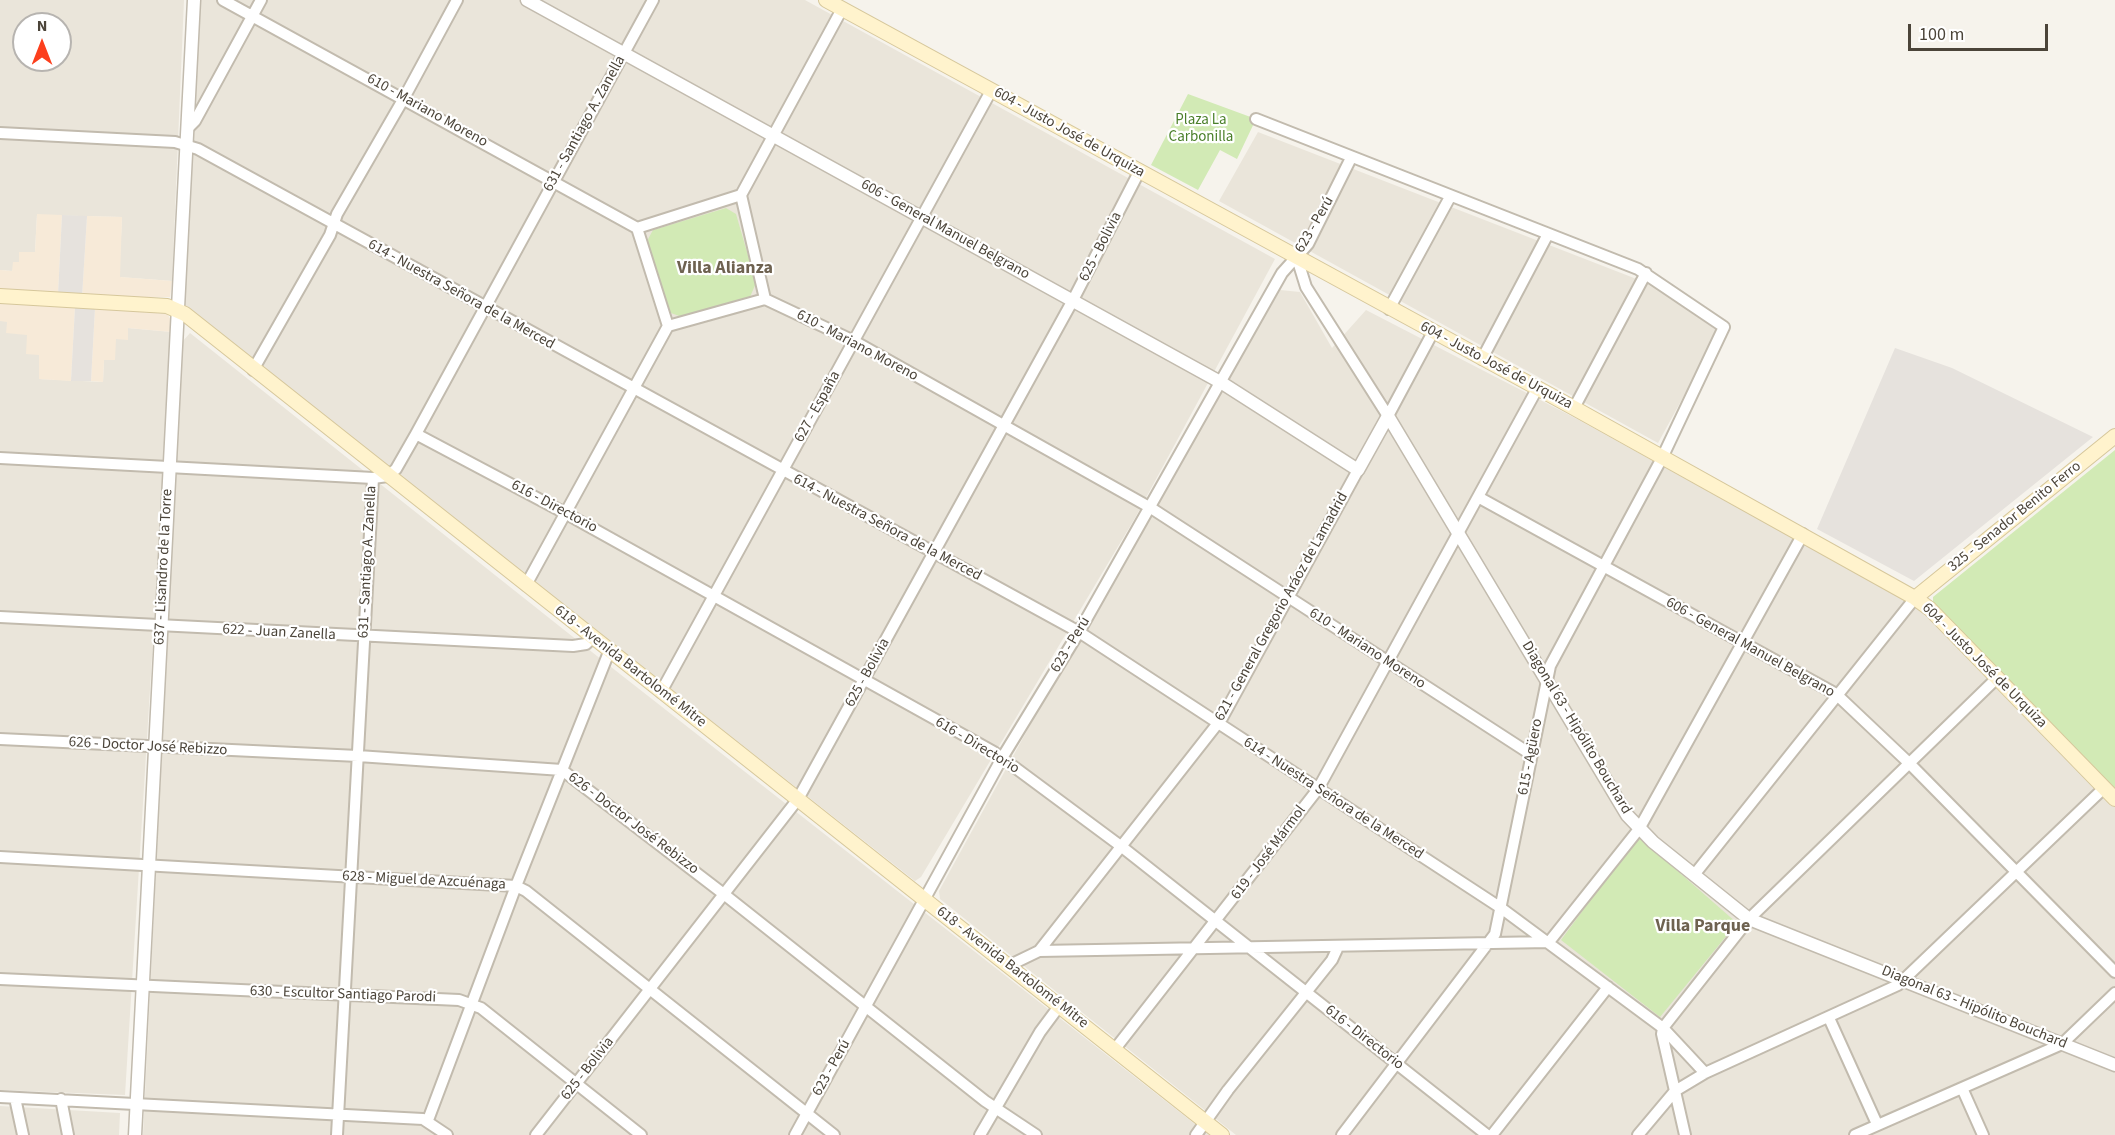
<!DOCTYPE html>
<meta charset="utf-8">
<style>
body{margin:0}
#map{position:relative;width:2115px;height:1135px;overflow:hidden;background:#f6f3ec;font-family:"Source Sans 3",sans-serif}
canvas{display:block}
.north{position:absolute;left:12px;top:12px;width:60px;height:60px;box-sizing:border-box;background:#fff;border:2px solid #b7b4b0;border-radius:50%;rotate:0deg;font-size:16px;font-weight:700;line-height:24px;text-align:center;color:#4b4439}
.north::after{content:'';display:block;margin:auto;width:21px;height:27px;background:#fc3f1d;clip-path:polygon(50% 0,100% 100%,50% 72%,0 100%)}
.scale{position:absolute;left:1908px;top:24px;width:140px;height:27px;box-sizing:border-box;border:3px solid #4b4439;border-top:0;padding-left:8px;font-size:18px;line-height:21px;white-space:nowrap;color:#4b4439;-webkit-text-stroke:4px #fff;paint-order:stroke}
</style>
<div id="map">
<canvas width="2115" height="1135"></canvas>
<div class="north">N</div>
<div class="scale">100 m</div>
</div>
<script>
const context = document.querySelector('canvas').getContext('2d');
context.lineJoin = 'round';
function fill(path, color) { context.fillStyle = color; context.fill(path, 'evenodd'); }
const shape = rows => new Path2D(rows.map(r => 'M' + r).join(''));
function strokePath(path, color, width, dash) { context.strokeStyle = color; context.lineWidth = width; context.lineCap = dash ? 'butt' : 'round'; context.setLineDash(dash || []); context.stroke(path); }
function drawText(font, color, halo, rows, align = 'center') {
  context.font = font + ' "Source Sans 3",sans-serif'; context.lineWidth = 4.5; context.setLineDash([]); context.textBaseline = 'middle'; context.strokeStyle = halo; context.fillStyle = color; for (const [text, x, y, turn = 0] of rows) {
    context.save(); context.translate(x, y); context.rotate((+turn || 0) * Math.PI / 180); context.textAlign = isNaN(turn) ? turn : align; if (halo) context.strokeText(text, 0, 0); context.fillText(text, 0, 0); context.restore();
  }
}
const residential = shape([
 [0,0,184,0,172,281,119,277,122,217,37,215,35,252,19,262,12,271,0,270],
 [24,24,60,24,60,60,24,60],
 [199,0,805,0,1275,259,1135,518,921,877,915,881,187,308,182,300],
 [1258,132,1652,285,1719,332,1658,443,1219,201],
 [1280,290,1300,292,1332,348,1366,310,1577,419,1920,608,2115,806,2115,1135,1236,1135,940,899,939,891,1057,676],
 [0,321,7,321,27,335,39,355,40,379,103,382,104,359,116,339,128,328,172,332,125,1095,0,1090],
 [190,333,597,656,1209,1135,143,1135,182,342],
 [0,1106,120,1113,119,1135,0,1135]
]);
const commercial = shape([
 [37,214,62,215,58,295,0,292,0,270,12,271,13,262,19,262,19,252,35,252],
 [87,216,122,217,120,277,172,281,170,297,82,297],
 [0,303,75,307,71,381,39,379,39,355,26,354,27,335,6,333,7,322,0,321],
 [95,308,167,314,172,321,172,332,128,328,128,340,116,339,115,360,104,360,103,382,91,381]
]);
const industrial = shape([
 [62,215,87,216,82,297,58,295],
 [75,307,95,308,91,381,71,381],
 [1895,348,1952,368,2093,437,1914,581,1817,529]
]);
const green = shape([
 [1188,94,1256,119,1237,159,1220,150,1198,190,1151,165],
 [726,208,736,214,756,283,750,297,685,318,668,312,647,241,653,230],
 [2115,450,2115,788,1933,603,1933,597],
 [1641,839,1737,923,1660,1017,1561,940,1634,841]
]);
const minor = shape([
 [223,0,637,228,741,195],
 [1256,119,1638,269,1724,327,1662,458,1550,666,1495,934,1342,1135],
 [187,129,195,121,261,0],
 [0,133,175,142,198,149,1079,632,1501,908,1663,1028,1705,1073],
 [741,195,842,9],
 [741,195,765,299],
 [637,228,668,326],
 [1297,258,1306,287,1388,416,1433,332],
 [765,299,854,341,1151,508,1532,755],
 [1389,309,1450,197],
 [1482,359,1548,234],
 [253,370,330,235,337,214,404,98,457,0],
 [1574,408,1646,273],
 [416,434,565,513,994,752,1122,847,1487,1135],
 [0,458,373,478,388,476,396,469,416,434,653,0],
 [1478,497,1836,694,1909,763,2115,972],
 [526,585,668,326,765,299],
 [0,617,573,646,586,644,592,638],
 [661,692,991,91],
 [0,739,358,756,562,770,725,895,985,1101,1036,1135],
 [0,857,516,886,526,891,834,1135],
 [1694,875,1915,598],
 [1039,951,1549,942,1639,829,1803,534],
 [1008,966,1039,951,1222,718,1358,470],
 [0,979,459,1000,481,1008,641,1135],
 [1829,1018,1877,1124],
 [1115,1049,1318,789,1537,389],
 [1962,1088,1983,1135],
 [0,1097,423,1119,447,1135],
 [15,1098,23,1135],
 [61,1099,68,1135],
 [428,1120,516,886,609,652],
 [337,1135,373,478],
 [536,1135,798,799,1073,300,1139,172],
 [795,1135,1002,758,1079,632,1282,273,1308,244,1351,158],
 [980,1135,1040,1032,1060,1005],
 [1196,1135,1228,1090,1332,960,1338,947],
 [1492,1135,1608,987],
 [1638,1135,1675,1091,1705,1073,1898,985,2104,788],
 [1685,1135,1662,1034,1663,1028,1749,919,1997,678],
 [1855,1135,2062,1044,2115,993]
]);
const tertiary = shape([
 [527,0,1222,383,1358,470,1388,416],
 [1388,416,1627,815,1653,842,1749,919,2115,1065],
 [135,1135,194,0]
]);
const secondary = shape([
 [826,0,1574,408,1915,598,1930,609,2115,799],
 [0,296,167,306,185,314,1222,1135],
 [1915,598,2115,436]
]);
const streetNames = [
 ["610 - Mariano Moreno",427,111,29],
 ["631 - Santiago A. Zanella",585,124,-61],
 ["604 - Justo José de Urquiza",1069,133,29],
 ["623 - Perú",1315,225,-60],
 ["606 - General Manuel Belgrano",945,230,29],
 ["625 - Bolivia",1101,247,-63],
 ["614 - Nuestra Señora de la Merced",461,295,29],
 ["610 - Mariano Moreno",857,346,28],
 ["604 - Justo José de Urquiza",1496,366,28],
 ["627 - España",818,407,-61],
 ["616 - Directorio",554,507,28],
 ["325 - Senador Benito Ferro",2015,517,-39],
 ["614 - Nuestra Señora de la Merced",887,528,28],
 ["631 - Santiago A. Zanella",368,562,-87],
 ["637 - Lisandro de la Torre",164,567,-87],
 ["621 - General Gregorio Aráoz de Lamadrid",1282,607,-61],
 ["622 - Juan Zanella",279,633,3],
 ["623 - Perú",1071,645,-59],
 ["606 - General Manuel Belgrano",1750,648,29],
 ["610 - Mariano Moreno",1367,649,33],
 ["604 - Justo José de Urquiza",1984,666,45],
 ["618 - Avenida Bartolomé Mitre",630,667,38],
 ["625 - Bolivia",868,673,-61],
 ["Diagonal 63 - Hipólito Bouchard",1576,728,59],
 ["616 - Directorio",977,746,31],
 ["626 - Doctor José Rebizzo",148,747,3],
 ["615 - Agüero",1531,757,-79],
 ["614 - Nuestra Señora de la Merced",1333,799,33],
 ["626 - Doctor José Rebizzo",633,824,37],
 ["619 - José Mármol",1269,853,-53],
 ["628 - Miguel de Azcuénaga",424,881,3],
 ["618 - Avenida Bartolomé Mitre",1012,968,38],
 ["630 - Escultor Santiago Parodi",343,995,2],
 ["Diagonal 63 - Hipólito Bouchard",1974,1008,22],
 ["616 - Directorio",1364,1038,38],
 ["623 - Perú",832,1068,-61],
 ["625 - Bolivia",588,1069,-52]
];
const parkNames = [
 ["Plaza La",1201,121],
 ["Carbonilla",1201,138]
];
const quarterNames = [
 ["Villa Alianza",725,269],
 ["Villa Parque",1703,927]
];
fill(residential, '#eae5da');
fill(commercial, '#f7ead8');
fill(industrial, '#e6e2dd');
fill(green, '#d2eab5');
strokePath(minor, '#c2bbae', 14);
strokePath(tertiary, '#c2bbae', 15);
strokePath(secondary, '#d6c79b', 16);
strokePath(minor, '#fff', 10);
strokePath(tertiary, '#fff', 12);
strokePath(secondary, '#fff3cd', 14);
drawText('15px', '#4b4439', '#fff', streetNames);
drawText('15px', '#4a7f2a', '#fff', parkNames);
drawText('bold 18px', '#6e6250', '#fff', quarterNames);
</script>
